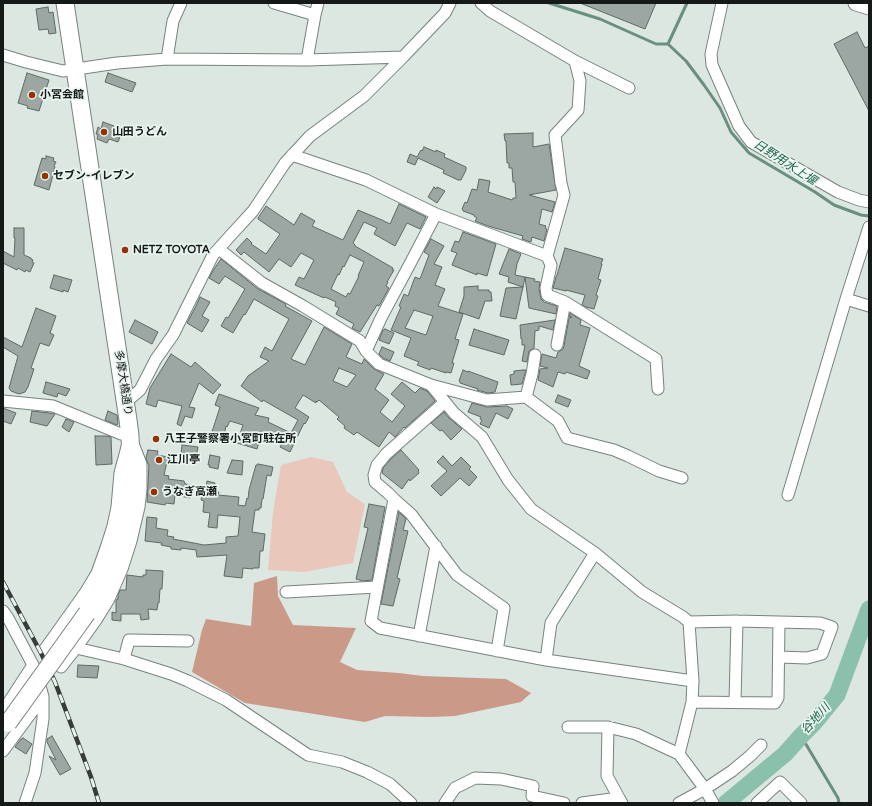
<!DOCTYPE html>
<meta charset="utf-8">
<style>
body{margin:0}
#map{position:relative;width:872px;height:806px;overflow:hidden;background:#dce7e2;font-family:"Varela Round",sans-serif}
canvas{display:block}
.frame{position:absolute;inset:0;border:4px solid #151918;pointer-events:none}
</style>
<div id="map">
<canvas width="872" height="806"></canvas>
<div class="frame"></div>
</div>
<script>
const context = document.querySelector('canvas').getContext('2d');
context.lineJoin = 'round';
function fill(path, color) { context.fillStyle = color; context.fill(path, 'evenodd'); }
const shape = rows => new Path2D(rows.map(r => 'M' + r).join(''));
function strokePath(path, color, width, dash) { context.strokeStyle = color; context.lineWidth = width; context.lineCap = dash ? 'butt' : 'round'; context.setLineDash(dash || []); context.stroke(path); }
function drawText(font, color, halo, rows, align = 'center') {
  context.font = font + ' "Varela Round","Noto Sans JP",sans-serif'; context.lineWidth = 3.5; context.setLineDash([]); context.textBaseline = 'middle'; context.strokeStyle = halo; context.fillStyle = color; for (const [text, x, y, turn = 0] of rows) {
    context.save(); context.translate(x, y); context.rotate((+turn || 0) * Math.PI / 180); context.textAlign = isNaN(turn) ? turn : align; if (halo) context.strokeText(text, 0, 0); context.fillText(text, 0, 0); context.restore();
  }
}
const green = shape([
 [311,457,333,462,347,492,365,504,353,563,304,572,268,570,273,512,281,465]
]);
const forest = shape([
 [277,576,278,596,293,625,356,628,340,662,357,670,399,673,423,676,506,679,531,693,521,702,455,716,431,717,385,716,365,722,245,703,192,672,202,630,206,619,251,626,254,583]
]);
const stream = shape([
 [549,3,600,19,656,44,668,44],
 [668,44,686,61,704,85,720,108,731,132,749,153,815,192,834,205,861,215,869,216],
 [668,44,687,3],
 [801,736,838,798,839,803]
]);
const river = shape([
 [726,803,785,754,801,736,815,722,837,695,869,609]
]);
const building = shape([
 [580,3,656,3,645,29,580,3],
 [48,7,49,13,53,12,56,33,49,34,48,29,39,30,36,9,48,7],
 [857,32,865,48,869,46,869,111,834,44,857,32],
 [27,73,49,80,39,111,27,108,28,106,18,103,27,73],
 [108,73,136,83,132,92,105,82,108,73],
 [103,122,114,126,111,133,120,137,118,142,109,139,107,143,97,139,98,135,96,134,98,127,101,129,103,122],
 [533,133,533,147,549,144,556,190,529,195,555,202,552,212,542,209,539,224,546,226,545,228,547,229,544,241,532,237,531,242,522,239,523,236,488,226,475,221,477,218,474,216,474,215,463,211,463,210,462,209,465,202,467,203,472,189,477,190,479,179,490,181,488,192,512,200,513,198,516,198,515,182,513,182,512,168,509,168,509,163,507,163,506,141,505,141,504,134,533,133],
 [424,147,436,152,436,150,445,154,444,157,466,167,466,170,461,180,458,180,443,173,444,170,418,158,415,165,407,162,410,154,417,157,421,150,422,151,424,147],
 [46,156,54,158,53,161,56,162,54,166,55,167,49,190,34,185,42,158,46,159,46,156],
 [434,187,436,189,437,187,445,191,437,203,428,197,434,187],
 [399,204,426,217,420,229,407,223,395,246,374,234,377,228,364,222,353,243,355,245,355,246,393,268,392,270,394,270,387,282,388,282,386,286,389,288,379,306,377,305,360,332,352,328,354,324,336,314,339,308,335,306,336,302,325,297,324,298,295,285,299,277,304,279,314,260,301,253,291,267,279,259,269,272,244,252,241,255,236,250,247,238,252,243,251,244,266,254,280,234,258,219,258,218,266,206,294,225,301,213,315,221,312,226,343,240,358,210,382,220,390,224,399,204],
 [350,255,364,262,358,276,359,276,350,294,348,293,346,297,331,289,338,274,339,275,343,266,344,267,350,255],
 [14,228,24,228,24,255,31,258,31,259,33,260,32,262,34,263,30,272,26,270,25,272,18,268,17,270,3,263,3,251,14,257,15,238,14,238,14,228],
 [463,232,496,244,487,276,477,273,477,275,452,265,457,253,451,251,455,241,459,242,463,232],
 [431,239,444,246,434,264,442,267,435,285,445,289,438,306,463,314,455,339,459,340,452,363,454,363,451,373,446,372,446,373,431,368,430,370,417,365,419,362,404,356,411,338,391,330,401,307,399,306,404,294,408,296,415,277,420,279,429,255,424,252,431,239],
 [414,310,433,316,426,335,405,328,414,310],
 [565,248,603,259,601,264,602,264,598,279,601,280,596,295,598,296,594,309,586,307,582,305,585,295,566,290,566,291,553,288,556,277,557,275,565,248],
 [509,249,521,254,517,264,515,275,535,279,534,281,540,282,539,289,541,299,544,302,557,306,556,314,529,308,525,277,523,287,508,282,509,277,499,274,509,249],
 [221,259,258,289,286,304,285,306,312,321,291,359,305,365,324,327,352,344,346,357,362,364,364,359,374,369,384,374,375,389,389,400,380,412,392,422,405,406,391,394,402,382,415,393,420,388,427,391,435,401,405,428,404,427,395,437,389,432,379,447,357,432,354,435,344,428,345,426,337,419,339,417,319,400,317,402,316,401,316,403,303,395,295,408,309,417,305,424,304,423,290,452,280,447,282,443,262,434,257,449,237,443,243,425,230,421,227,427,226,426,223,441,213,439,214,436,211,435,220,407,215,405,219,394,259,408,255,415,269,418,268,422,291,433,298,420,263,400,262,402,241,386,248,376,269,361,260,357,265,347,272,351,289,319,254,299,245,315,244,314,233,333,221,326,226,317,228,318,245,289,225,276,219,284,209,278,214,269,221,259],
 [339,368,356,375,347,387,333,381,339,368],
 [54,275,72,280,68,292,63,290,63,292,50,288,54,275],
 [478,286,478,290,489,290,489,292,491,292,492,301,485,301,479,319,459,312,464,296,464,287,478,286],
 [523,287,516,319,500,316,506,288,523,287],
 [200,297,210,302,202,316,209,320,202,332,187,323,196,306,200,297],
 [36,308,56,316,50,333,54,335,49,346,40,343,31,368,34,369,28,387,25,392,19,394,11,391,9,388,18,356,3,347,3,337,22,347,36,308],
 [570,313,581,320,580,325,590,328,579,366,590,371,587,379,566,372,565,374,558,372,553,387,538,380,540,369,548,368,540,366,542,354,556,358,558,352,563,349,564,346,569,318,572,317,569,316,570,313],
 [135,320,158,332,152,344,129,332,135,320],
 [555,320,553,330,539,326,539,330,535,331,534,348,529,351,527,362,522,361,525,345,522,345,522,339,521,339,520,325,555,320],
 [385,329,394,333,389,344,379,340,383,330,384,330,385,329],
 [474,329,496,336,496,337,496,336,509,340,504,355,469,345,474,329],
 [382,347,394,352,390,361,383,358,379,354,382,347],
 [171,354,191,367,195,362,221,385,213,394,199,383,189,407,195,408,192,418,185,416,181,426,177,424,182,406,158,400,156,407,146,404,150,388,171,354],
 [463,370,468,372,468,371,498,382,495,392,488,393,477,390,478,389,460,383,460,382,459,381,463,370],
 [523,370,526,370,522,384,511,385,510,375,514,374,514,371,523,370],
 [46,382,60,386,70,389,66,396,58,393,57,397,43,393,46,382],
 [558,395,571,400,568,407,555,402,558,395],
 [472,403,487,407,507,406,513,409,508,419,496,413,489,428,480,424,482,420,480,419,481,417,468,412,472,403],
 [3,408,16,413,11,424,3,421,3,408],
 [32,411,49,413,55,414,47,426,30,422,32,411],
 [108,411,117,415,118,423,117,425,105,420,108,411],
 [444,412,449,418,462,429,451,440,442,430,440,431,431,423,444,412],
 [66,419,74,422,69,432,62,427,66,419],
 [95,436,106,436,111,437,112,464,96,465,95,436],
 [182,445,198,447,196,457,181,455,182,445],
 [148,450,158,451,157,455,168,457,164,475,169,476,168,479,184,481,185,484,192,485,190,498,175,495,174,504,166,503,165,505,147,502,149,464,148,464,146,458,148,450],
 [401,450,419,470,418,471,419,473,410,481,409,479,402,489,382,473,383,468,391,459,401,450],
 [210,455,220,457,218,469,209,467,210,465,208,465,210,455],
 [443,456,452,466,461,457,471,467,469,469,477,477,469,486,460,478,441,496,431,486,447,471,437,462,443,456],
 [232,460,243,461,242,475,227,473,232,460],
 [258,464,273,467,271,476,267,475,263,499,262,499,261,508,259,508,259,510,255,510,252,532,265,534,263,551,260,551,259,568,253,568,253,569,243,568,242,578,224,576,227,555,197,557,196,550,181,548,181,550,171,549,171,547,161,545,162,543,145,541,147,517,157,518,156,528,168,530,167,536,174,537,173,539,204,545,226,543,226,537,238,536,240,517,218,515,217,528,208,527,210,513,203,512,204,501,201,500,204,487,206,488,207,481,215,483,214,491,219,492,218,495,239,497,238,505,245,506,247,498,248,499,249,490,256,465,258,465,258,464],
 [369,504,385,507,372,580,363,581,356,579,368,528,364,527,369,504],
 [399,512,406,519,403,530,408,531,397,578,400,579,393,606,381,604,399,512],
 [146,570,163,571,162,589,160,589,159,603,158,603,157,610,148,609,149,619,141,620,140,614,121,614,121,621,112,620,112,612,116,613,116,601,117,599,118,599,118,595,120,590,126,590,127,575,143,577,143,575,146,575,146,570],
 [78,665,99,666,97,678,77,677,78,665],
 [52,736,71,769,60,775,49,756,56,760,47,742,47,739,52,736],
 [23,738,32,744,26,754,15,747,21,739,22,739,23,738]
]);
const street = shape([
 [274,3,315,15],
 [481,3,490,11,575,61,629,88],
 [722,3,711,54,712,65,739,126,751,142,838,192,859,200,869,202],
 [3,55,26,62,63,71,117,63,167,59,307,60,403,57],
 [167,59,173,21,181,3],
 [307,60,315,15,318,3],
 [575,61,580,81,578,110,555,135,561,183,564,195,547,256,551,265,546,288,547,295,565,302,656,359,658,389],
 [292,155,366,180,436,214,547,256],
 [219,249,262,283,303,306,347,333,360,341,366,351,379,364,431,385,454,413,482,437,508,480,531,509,595,553,642,592,683,617,689,622,737,621,820,623,832,627,822,654,807,658,779,657],
 [846,299,869,306],
 [557,345,565,302],
 [366,351,381,318,412,260,436,214],
 [431,385,487,400,526,397,558,421,567,438,614,450,628,456,659,471,682,478],
 [526,397,532,374,535,355],
 [3,401,53,406,121,434,130,436],
 [126,402,140,390,156,359,173,335,213,255,231,235,253,211,285,163,310,136,364,96,403,57,445,13,450,3],
 [445,402,386,454,377,465,374,475,375,482,388,493,394,499,411,514,457,575,504,608,497,651],
 [130,436,141,464,141,490,139,507,131,541,122,569,109,599,96,620,76,648,61,667,45,649,85,593,97,573,107,545,113,526,117,507,120,473,130,436],
 [788,495,846,299,869,227],
 [394,499,371,621,380,628,546,660,693,681],
 [286,592,377,587],
 [3,611,8,618,33,665,36,671,43,697,43,719,35,773,25,803],
 [689,622,693,681,692,702,679,754,705,789,713,803],
 [419,636,436,546],
 [76,648,124,659,171,674,188,681,226,700,308,755,342,762,367,772,390,784,411,803],
 [124,659,129,640,188,641],
 [546,660,551,623,595,553],
 [692,702,775,703,778,698,779,623],
 [735,702,737,621],
 [3,711,33,665],
 [568,727,608,727,636,734,679,754],
 [608,727,607,776,619,798],
 [3,751,43,697],
 [445,803,455,788,475,778,501,779,533,786,532,796,564,803],
 [582,803,619,798,622,803],
 [679,803,705,789,732,771,750,756,761,745],
 [757,803,780,782,801,803]
]);
const secondary = shape([
 [856,3,869,7]
]);
const primary = shape([
 [65,3,128,420,130,436,131,464,129,499,125,520,120,539,107,576,87,613]
]);
const rail = shape([
 [3,582,41,653,55,682,91,777,99,803]
]);
const primaryBridge = shape([
 [8,723,87,613]
]);
const markers = [
 [32,95,4,"#963102"],
 [104,132,4,"#963102"],
 [45,176,4,"#963102"],
 [125,250,4,"#963102"],
 [156,439,4,"#963102"],
 [159,460,4,"#963102"],
 [154,492,4,"#963102"]
];
const poiNames = [
 ["小宮会館",40,95],
 ["山田うどん",112,132],
 ["セブン-イレブン",53,176],
 ["NETZ TOYOTA",133,250],
 ["八王子警察署小宮町駐在所",164,439],
 ["江川亭",167,460],
 ["うなぎ高瀬",162,492]
];
const streetNames = [
 ["多摩大橋通り",123,383,81]
];
const waterNames = [
 ["日野用水上堰",785,163,33],
 ["谷地川",816,719,-48]
];
fill(green, '#eac7bb');
fill(forest, '#ca9988');
strokePath(stream, '#688f80', 3);
strokePath(river, '#8bc1ac', 17);
fill(building, '#9ca7a3');
strokePath(building, '#5f6964', 1);
strokePath(street, '#78827e', 13);
strokePath(secondary, '#78827e', 17);
strokePath(primary, '#78827e', 19);
strokePath(street, '#fff', 11);
strokePath(secondary, '#fff', 15);
strokePath(primary, '#fff', 17);
strokePath(rail, '#373c3b', 4.5);
strokePath(rail, '#e9f4ef', 3, [9]);
strokePath(primaryBridge, '#78827e', 19, []);
strokePath(primaryBridge, '#fff', 17);
for (const [x, y, r, color] of markers) { const dot = new Path2D(); dot.arc(x, y, r, 0, 2 * Math.PI); context.fillStyle = color; context.fill(dot); strokePath(dot, '#e9f4ef', 1.5); }
drawText('bold 11px', '#151918', '#e9f4ef', poiNames, 'left');
drawText('11px', '#151918', '#e9f4ef', streetNames);
drawText('italic 12px', '#20624e', '#e9f4ef', waterNames);
</script>
